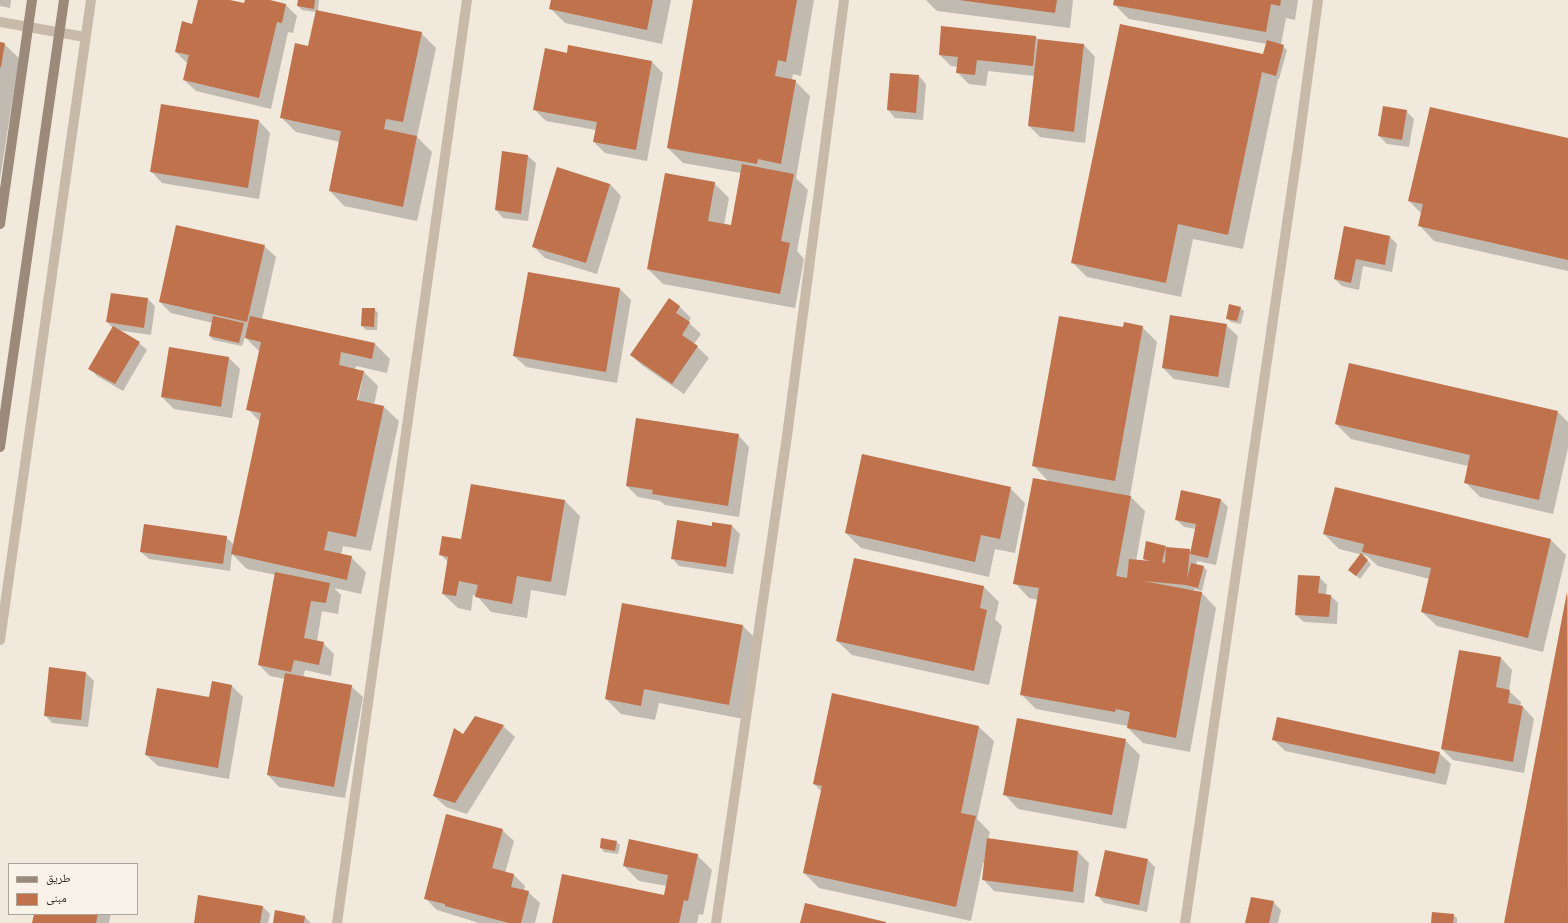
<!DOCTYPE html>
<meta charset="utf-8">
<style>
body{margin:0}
#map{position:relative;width:1568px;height:923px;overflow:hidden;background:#f0e9dc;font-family:"DM Sans","Noto Naskh Arabic",sans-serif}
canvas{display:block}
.legend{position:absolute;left:8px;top:863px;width:130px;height:52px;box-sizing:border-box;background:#f8f2e8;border:1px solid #aaa49b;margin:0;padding:5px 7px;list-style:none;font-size:12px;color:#352e28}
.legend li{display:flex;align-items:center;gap:8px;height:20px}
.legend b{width:20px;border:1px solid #aaa49b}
</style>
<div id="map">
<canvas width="1568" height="923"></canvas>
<ul class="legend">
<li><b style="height:5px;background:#9b897a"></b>طريق</li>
<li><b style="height:11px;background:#bf724c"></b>مبنى</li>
</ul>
</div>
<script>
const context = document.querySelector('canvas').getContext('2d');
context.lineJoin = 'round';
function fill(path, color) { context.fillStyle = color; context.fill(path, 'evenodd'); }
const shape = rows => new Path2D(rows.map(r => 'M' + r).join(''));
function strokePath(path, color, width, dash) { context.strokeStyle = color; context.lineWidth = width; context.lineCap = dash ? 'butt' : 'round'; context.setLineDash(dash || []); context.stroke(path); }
const shadow = shape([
 [0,0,11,0,10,8,0,6],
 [199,0,226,0,245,5,246,0,265,0,286,5,297,16,293,33,288,32,271,109,196,91,184,80,187,63,176,52,193,25],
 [299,0,319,0,318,11,421,33,436,48,417,137,432,152,417,221,344,206,330,191,340,142,296,132,281,117,309,47,316,12,302,10,298,6],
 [552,0,671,0,662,44,565,23,550,8],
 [694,0,814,0,801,76,793,74,792,80,795,81,810,96,796,178,808,190,797,251,804,259,795,308,663,284,648,269,714,183,729,198,724,225,731,226,741,173,683,163,668,148],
 [926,0,1073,0,1070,28,937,11],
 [1115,0,1298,0,1295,20,1286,18,1281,45,1287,50,1279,79,1278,79,1243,249,1193,239,1181,297,1087,277,1072,262,1264,56,1267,44,1129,19,1114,4],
 [1036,37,1039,40,1084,45,1095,57,1085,143,1040,137,1029,126,1035,76,988,71,986,86,969,84,958,73,958,67,951,66,940,55],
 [0,43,4,44,19,58,0,179],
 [567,54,652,62,663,73,647,161,605,153,594,142,596,130,546,121,534,109],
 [919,76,926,84,923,120,895,118,888,110],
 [1406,111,1414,119,1409,147,1387,144,1379,136],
 [259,121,270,133,259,199,162,183,151,171],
 [1568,139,1568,271,1434,241,1420,226,1422,214,1409,201],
 [503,153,528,156,536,163,528,221,503,218,496,210],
 [610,184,621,196,597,274,545,258,534,247],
 [1345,227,1390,237,1397,244,1392,272,1363,266,1359,290,1342,286,1335,279],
 [264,246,276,257,262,319,375,344,390,359,387,373,356,366,355,370,363,371,378,386,374,405,384,407,399,421,371,551,343,546,341,555,351,557,366,572,361,594,334,588,341,595,338,614,322,611,317,641,323,643,334,654,331,676,305,670,303,678,351,686,363,697,345,798,279,787,268,775,285,679,270,676,259,665,276,575,247,569,232,554,230,571,149,559,141,552,226,537,234,545,260,422,248,409,260,352,245,337,242,346,213,340,210,336,213,323,171,313,160,302],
 [360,381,362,381,357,405,355,405],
 [620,289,631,300,617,383,526,367,514,356],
 [148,299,155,306,151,335,117,330,139,343,147,350,123,391,97,376,90,368,113,328,107,322],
 [669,299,680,307,691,318,688,322,701,334,694,344,709,358,684,394,643,366,631,355],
 [1240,308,1244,311,1241,324,1231,322,1227,318],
 [374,309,378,313,377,330,366,330,362,326],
 [1226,325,1238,336,1229,388,1174,379,1163,368],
 [1142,327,1157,342,1130,496,1145,511,1136,561,1147,562,1144,559,1165,546,1166,548,1189,550,1191,552,1196,529,1184,527,1176,519,1220,499,1228,507,1216,565,1197,561,1196,565,1203,567,1207,570,1202,591,1194,589,1194,592,1202,593,1216,608,1190,752,1143,743,1128,728,1128,726,1036,709,1021,694,1038,600,1029,598,1015,583,1049,482,1034,466,1124,328],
 [170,348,229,358,240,369,232,418,174,409,162,397],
 [1350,364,1558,412,1568,422,1568,448,1553,514,1480,497,1465,482,1468,466,1351,439,1336,424],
 [738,435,749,447,739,517,665,505,660,501,638,497,627,486],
 [471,485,565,501,580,516,566,596,531,590,527,618,491,612,477,596,473,595,471,611,458,608,443,594,448,562,440,554,462,540],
 [1010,488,1025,503,1015,553,995,549,989,577,861,548,846,533],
 [1335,488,1551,540,1566,555,1543,652,1437,626,1422,612,1430,579,1378,566,1367,556,1339,549,1324,534],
 [713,523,732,526,740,534,733,574,679,566,672,558,713,527],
 [1361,555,1371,564,1360,579,1353,573],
 [1319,577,1327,585,1326,595,1330,595,1338,603,1337,624,1304,622,1296,615],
 [984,587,999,602,995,619,1002,626,989,685,852,655,837,641],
 [1568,593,1568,923,1505,923],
 [743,626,757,640,744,719,659,703,655,720,621,714,606,699],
 [1460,651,1501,658,1512,670,1509,691,1521,702,1520,707,1523,707,1534,719,1524,773,1453,760,1442,749],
 [50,668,86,673,94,681,88,727,52,723,45,715],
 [232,686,243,697,229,779,158,766,146,755,210,699],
 [833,694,979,727,994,741,977,819,990,832,988,839,1078,852,1089,863,1084,903,994,891,983,879,985,863,983,863,971,921,819,888,804,873,822,792,814,784],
 [503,726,515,737,467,814,446,807,434,796,464,735],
 [1273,739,1439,753,1451,764,1446,785,1285,751],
 [1125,740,1140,755,1126,829,1018,809,1004,794],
 [502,830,514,841,505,873,514,875,525,886,524,891,528,892,540,903,535,923,479,923,437,910,426,899],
 [616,842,620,845,618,854,604,852,601,848],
 [697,855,712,870,703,915,699,914,697,923,553,923,665,896,667,886,639,881,624,866],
 [1148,860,1155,867,1147,912,1104,903,1097,895],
 [1273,902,1281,910,1278,923,1246,923],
 [262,906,270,914,268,923,195,923],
 [35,914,111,914,109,923,33,923],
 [1453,915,1457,918,1457,923,1432,923],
 [305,917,311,923,274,923]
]);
const building = shape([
 [198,0,230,0,244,3,245,0,270,0,286,4,282,23,277,22,259,98,183,80,189,55,175,52,182,21,192,24],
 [298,0,315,0,314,9,297,6],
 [551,0,653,0,647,30,549,9],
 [693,0,797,0,786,62,778,60,775,76,796,80,781,164,758,159,757,164,667,148],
 [959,0,1057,0,1055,13],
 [1114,0,1281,0,1280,6,1271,4,1266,32,1113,5],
 [316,10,422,32,403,122,386,119,384,129,417,136,403,207,329,191,341,131,280,118,295,43,308,46],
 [1120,24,1263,54,1267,40,1284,45,1276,76,1262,72,1228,235,1178,224,1166,283,1071,263],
 [941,26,1036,36,1033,66,977,60,975,75,956,73,958,57,939,55],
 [1038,39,1084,44,1074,132,1028,126],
 [0,42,5,43,1,67,0,67],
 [568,45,652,61,636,150,593,142,597,122,533,110,545,48,567,53],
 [890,73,919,75,916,113,887,110],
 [161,104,259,120,248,188,150,172],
 [1383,106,1407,110,1402,140,1378,136],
 [1430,107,1568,138,1568,260,1418,226,1423,204,1408,201],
 [502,151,528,155,521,214,495,210],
 [742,164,794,174,781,241,790,243,780,294,647,269,665,173,715,182,708,221,731,225],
 [557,167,610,184,586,263,532,247],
 [176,225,265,245,247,322,159,302],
 [1344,226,1390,236,1385,265,1356,259,1351,283,1334,279],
 [528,272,620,288,606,372,513,356],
 [111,293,148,298,144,328,106,322],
 [669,298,680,306,676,313,690,322,682,335,698,346,672,384,630,355],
 [1229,304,1241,307,1237,321,1226,319],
 [362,308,375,308,374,327,361,326],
 [1170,315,1227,324,1218,377,1162,368],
 [213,316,244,323,239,343,209,336],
 [250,316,375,343,372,359,341,352,339,365,364,371,357,400,384,406,356,537,328,531,324,550,352,556,347,580,231,554,261,413,246,410,261,342,245,338],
 [1059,316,1123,327,1124,322,1143,326,1115,481,1032,466],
 [113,326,140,342,115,384,88,369],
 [169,347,229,357,221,407,161,397],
 [1349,363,1558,411,1539,500,1464,483,1470,455,1335,424],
 [636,418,739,434,728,506,652,494,653,490,626,486],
 [862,454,1011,487,1000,539,981,535,975,562,845,533],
 [1033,478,1131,496,1116,576,1127,578,1129,559,1151,561,1143,559,1146,541,1166,546,1162,562,1165,563,1166,547,1190,549,1187,579,1191,563,1204,566,1198,588,1186,585,1143,581,1202,592,1176,738,1127,728,1130,712,1116,709,1115,712,1020,695,1039,588,1013,584],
 [471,484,565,500,551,582,517,576,512,604,475,597,478,585,459,581,456,596,442,594,448,557,439,555,442,536,461,539],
 [1335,487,1551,539,1528,638,1421,612,1431,568,1362,552,1364,544,1323,534],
 [1181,490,1221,499,1208,558,1190,554,1196,524,1175,520],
 [677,520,712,526,712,522,732,525,726,567,671,559],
 [144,524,227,536,223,564,140,552],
 [1361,553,1368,560,1356,576,1348,570],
 [854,558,984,586,980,608,987,610,974,671,836,641],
 [275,572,330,583,326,603,311,601,304,638,324,642,319,665,294,660,291,672,258,665],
 [1298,575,1320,576,1318,593,1331,595,1329,617,1295,615],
 [1567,592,1568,923,1504,923],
 [622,603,743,625,729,705,644,689,641,706,605,699],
 [1459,650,1501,657,1496,687,1510,690,1508,703,1523,706,1513,762,1441,749],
 [49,667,86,672,81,720,44,716],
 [285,673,352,685,334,787,267,775],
 [212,681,232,685,218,768,145,755,157,688,209,697],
 [832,693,979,726,961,813,976,816,956,907,803,873,822,786,813,784],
 [475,716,504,725,455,803,433,796,454,728,463,734],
 [1277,717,1440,752,1435,774,1272,740],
 [1017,718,1126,739,1112,815,1003,795],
 [446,814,503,829,492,868,514,874,511,887,529,891,521,923,509,923,445,906,445,904,424,899],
 [601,838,617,841,615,851,600,848],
 [987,838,1078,851,1073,892,982,880],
 [629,839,698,854,688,901,684,900,679,923,552,923,562,874,664,895,668,875,623,866],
 [1105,850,1148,859,1139,905,1095,896],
 [198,895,263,906,260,923,194,923],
 [1251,897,1274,901,1269,923,1245,923],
 [805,903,886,922,886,923,800,923],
 [275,910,305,916,304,923,273,923],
 [1432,912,1454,914,1453,923,1431,923],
 [34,914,98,914,96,923,32,923]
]);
const lane = shape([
 [337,923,467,0],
 [716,923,787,436,844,0],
 [1185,923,1298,148,1318,0]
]);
const street = shape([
 [0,22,85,37],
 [0,640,91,0]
]);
const secondary = shape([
 [0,224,32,0],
 [0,447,64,0]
]);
fill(shadow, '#0003');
fill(building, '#bf724c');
strokePath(lane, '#c8baa9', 10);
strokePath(street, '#c8baa9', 10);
strokePath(secondary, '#9b897a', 10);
</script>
